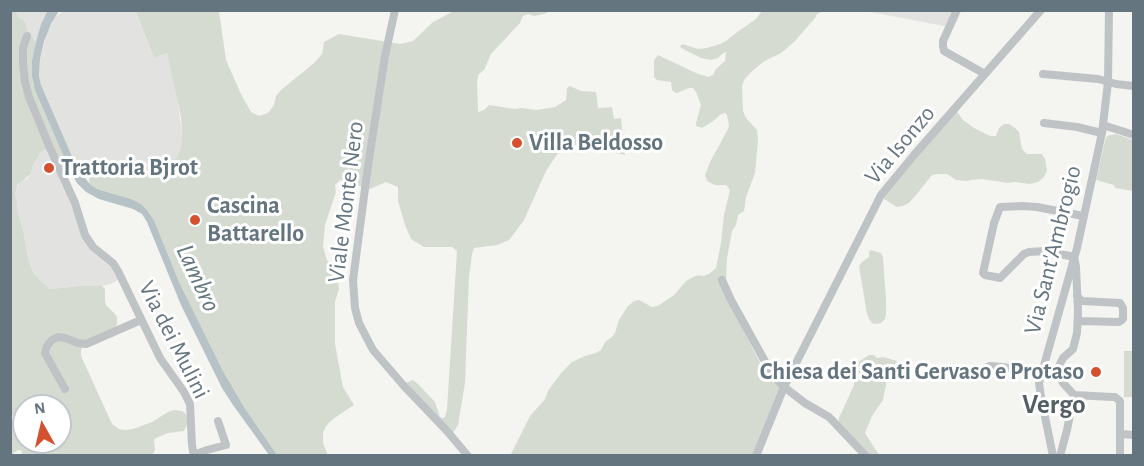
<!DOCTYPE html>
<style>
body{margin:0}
#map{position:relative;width:1144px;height:466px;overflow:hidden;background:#f4f4f1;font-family:"Alegreya Sans",sans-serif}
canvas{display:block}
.frame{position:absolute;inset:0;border:12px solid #65757f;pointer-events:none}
.north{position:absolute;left:12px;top:394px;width:60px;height:60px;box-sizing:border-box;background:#fff;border:2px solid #c1c8cc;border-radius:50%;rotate:352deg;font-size:16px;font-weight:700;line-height:24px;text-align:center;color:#65757f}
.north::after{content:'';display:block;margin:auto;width:21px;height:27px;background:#d5502f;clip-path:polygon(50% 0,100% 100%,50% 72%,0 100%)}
</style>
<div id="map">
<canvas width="1144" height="466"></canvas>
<div class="frame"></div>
<div class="north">N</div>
</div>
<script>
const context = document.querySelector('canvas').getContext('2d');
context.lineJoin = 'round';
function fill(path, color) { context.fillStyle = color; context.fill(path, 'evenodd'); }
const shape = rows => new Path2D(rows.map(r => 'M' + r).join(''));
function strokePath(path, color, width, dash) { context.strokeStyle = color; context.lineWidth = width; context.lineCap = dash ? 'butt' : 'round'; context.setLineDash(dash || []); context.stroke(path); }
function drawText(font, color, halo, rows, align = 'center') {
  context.font = font + ' "Alegreya Sans",sans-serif'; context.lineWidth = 6; context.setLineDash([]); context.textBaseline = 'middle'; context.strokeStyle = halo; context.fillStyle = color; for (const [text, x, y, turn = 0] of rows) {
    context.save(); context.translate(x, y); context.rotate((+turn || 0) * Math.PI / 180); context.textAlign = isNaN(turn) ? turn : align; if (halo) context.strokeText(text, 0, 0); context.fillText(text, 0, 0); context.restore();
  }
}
const built = shape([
 [860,10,957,11,949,27],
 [15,11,48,11,41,24,36,42,27,30,26,23,23,20,19,19],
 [64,11,135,11,154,58,167,53,177,96,182,133,181,147,177,157,166,168,150,173,138,173,116,167,109,171,94,175,79,165,69,151,41,85,39,76,40,59,48,31,56,16],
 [48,149,83,229,121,278,111,284,102,286,80,286,50,289,34,274,28,258,23,229,18,214,17,201,15,194,20,181,27,179,31,174,33,165,41,152]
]);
const green = shape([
 [15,10,19,18,23,20,26,23,27,30,36,42,32,68,33,84,72,175,67,176,64,175,48,149,41,152,33,165,31,174,18,184,15,194,17,201,18,214,23,229,28,258,34,274,50,289,80,286,102,286,105,289,105,300,106,305,114,313,117,317,117,323,116,327,83,345,81,350,81,356,112,424,119,429,125,430,133,429,152,422,168,412,174,410,182,411,186,414,188,423,184,431,168,433,156,438,154,440,155,450,152,456,21,456,22,451,18,450,11,455,10,429,15,425,17,421,16,419,10,413,10,11],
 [24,406,60,406,60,442,24,442],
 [135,10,219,11,226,60,241,94,251,112,259,116,268,113,274,105,276,96,281,90,314,63,322,54,324,42,339,34,400,44,413,41,433,22,454,11,549,11,544,14,534,16,528,14,523,16,520,23,491,54,484,70,478,75,477,83,478,112,484,110,489,105,515,109,521,108,537,110,555,107,566,100,567,88,570,86,581,91,596,92,598,108,612,107,614,119,621,118,625,155,582,144,570,146,562,149,558,153,546,171,524,220,513,235,509,240,497,245,474,248,472,254,469,277,465,383,458,425,451,436,406,383,413,380,418,384,435,402,440,417,443,418,445,417,447,409,457,251,452,247,424,247,411,239,405,225,398,201,398,187,386,182,370,189,356,185,348,184,340,180,335,185,336,192,325,225,323,247,327,260,337,272,339,289,335,302,335,344,343,387,354,405,333,419,326,426,323,433,323,443,328,456,277,455,244,407,223,371,179,282,154,220,147,210,131,199,97,189,90,184,89,180,89,178,94,175,109,171,116,167,138,173,150,173,166,168,177,157,181,147,182,133,181,117,167,53,154,58],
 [762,11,824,11,817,14,815,18,794,42,781,53,763,62,751,72,744,80,742,86,743,111,746,118,757,130,758,141,755,173,746,197,744,211,738,215,736,225,732,231,727,258,726,282,740,323,756,355,768,376,773,382,781,387,753,455,510,456,530,416,545,399,548,391,561,373,572,362,585,356,596,353,601,350,605,342,612,337,615,333,619,320,628,306,634,301,639,300,652,307,658,306,674,295,686,281,693,277,699,275,703,276,709,274,716,268,721,243,724,215,730,190,726,185,715,185,707,181,705,175,710,162,727,131,729,126,727,115,725,113,720,115,712,122,702,128,696,126,696,123,701,105,696,92,693,88,689,88,677,93,674,92,672,90,671,82,657,80,654,77,654,60,658,55,698,74,709,77,713,75,716,69,725,61,726,52,722,54,718,58,711,60,701,58,685,50,680,47,682,44,698,49,707,48,720,44,726,41,736,33,756,19],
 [955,109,963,120,974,128,990,136,996,136,999,128,1004,124,1009,124,1015,128,1019,132,1022,149,1027,154,1042,154,1045,159,1047,171,1044,177,1038,182,1030,184,1014,182,1008,183,982,179,971,180,968,181,956,180,947,174,938,174,932,175,916,195,909,203,903,206,897,207,884,199,881,195],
 [1116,134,1133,140,1133,191,1115,188,1114,185,1096,180,1105,141,1107,136],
 [871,250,881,253,883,258,886,299,886,314,885,319,881,323,876,324,872,323,869,319,867,314,859,266,862,262,869,257,869,252],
 [1124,351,1133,351,1133,397,1124,397],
 [869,355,874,355,877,358,883,357,897,361,887,379,883,400,872,416,865,433,879,455,868,455,838,424,839,418,854,385,857,363]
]);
const water = shape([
 [48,10,59,11,51,24,44,42,40,59,39,76,41,85,77,168,90,184,97,189,131,199,141,204,147,210,154,220,179,282,223,371,244,407,277,455,269,455,233,405,222,388,181,305,147,222,142,214,133,209,99,199,86,192,77,183,71,173,35,90,32,77,32,61,36,42,41,24]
]);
const minor = shape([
 [395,10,385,56,368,166,353,280,355,308,359,323,373,350,404,386,447,431,468,456],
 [957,10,943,41,943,46,944,51,985,74],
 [27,36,23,48,23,64,25,82,29,97,50,148,75,203,85,235,93,247,113,263,118,271,160,358,184,392,190,404,192,445,194,456],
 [1043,74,1098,79,1116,84,1134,86],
 [1044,123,1077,127,1102,133],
 [1103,125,1134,135],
 [722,280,731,300,767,365,778,381,784,387,805,403,829,417,866,456],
 [1077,296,1082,301,1120,303,1123,308,1123,319,1119,322,1079,321],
 [973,377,981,370,990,366,1002,367,1041,373],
 [65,389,45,353,47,346,52,340,58,337,65,338,78,343,86,344,141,320],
 [1074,395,1112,397,1115,397,1120,401,1120,456],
 [1121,434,1134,435],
 [194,455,207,450,226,445,218,421],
 [756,456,784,387,881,195,914,155,1041,10],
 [1053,456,1041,397,1039,383,1077,248,1102,133,1108,82,1109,10],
 [1060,456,1067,430,1074,395,1063,383,1060,377,1059,366,1063,358,1073,349,1077,333,1078,311,1076,267,1074,257,1046,251,1029,252,1024,254,1000,278,985,275,983,273,994,223,1000,207,1023,206,1037,207,1083,216]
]);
const markers = [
 [517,143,6,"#d5502f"],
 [49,168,6,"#d5502f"],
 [195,220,6,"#d5502f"],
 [1096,372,6,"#d5502f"]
];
const poiNames = [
 ["Villa Beldosso",529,143],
 ["Trattoria Bjrot",61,168],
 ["Cascina",207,206],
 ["Battarello",207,234],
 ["Chiesa dei Santi Gervaso e Protaso",1084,372,"right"]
];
const streetNames = [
 ["Via Isonzo",900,145,-50],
 ["Viale Monte Nero",346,202,-83],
 ["Via Sant'Ambrogio",1053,250,-76],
 ["Via dei Mulini",174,340,63]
];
const waterNames = [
 ["Lambro",198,278,65]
];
const quarterNames = [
 ["Vergo",1054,405]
];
fill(built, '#e2e3e1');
fill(green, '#d6dbd2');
fill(water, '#b6c2c5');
strokePath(minor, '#bfc3c6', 8);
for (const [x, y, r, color] of markers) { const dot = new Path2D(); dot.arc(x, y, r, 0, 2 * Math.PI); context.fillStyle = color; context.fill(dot); strokePath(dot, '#fff', 2); }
drawText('bold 24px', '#65757f', '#fff', poiNames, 'left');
drawText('24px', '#65757f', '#fff', streetNames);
drawText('italic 26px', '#61777d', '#fff', waterNames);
drawText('bold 27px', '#535e65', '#fff', quarterNames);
</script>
